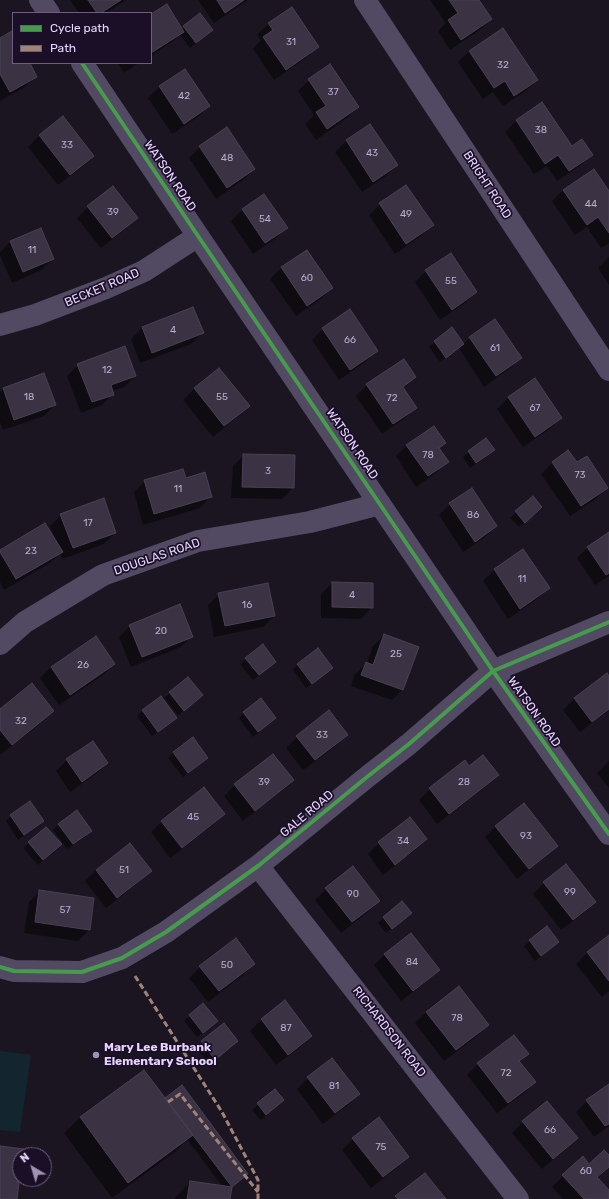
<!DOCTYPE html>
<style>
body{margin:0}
#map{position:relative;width:609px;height:1199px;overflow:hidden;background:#1b1521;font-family:Rubik,sans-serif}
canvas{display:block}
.legend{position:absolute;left:12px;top:12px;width:140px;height:52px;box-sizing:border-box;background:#1b0f27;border:1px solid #6d5e7d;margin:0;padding:5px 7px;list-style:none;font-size:12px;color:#e7d5ff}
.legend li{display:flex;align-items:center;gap:8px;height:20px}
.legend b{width:20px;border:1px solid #6d5e7d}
.north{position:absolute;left:12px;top:1147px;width:40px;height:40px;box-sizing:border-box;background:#1b0f27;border:1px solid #6d5e7d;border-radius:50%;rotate:322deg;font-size:11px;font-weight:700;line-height:16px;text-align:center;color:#e7d5ff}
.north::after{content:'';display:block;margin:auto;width:14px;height:18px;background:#a092b1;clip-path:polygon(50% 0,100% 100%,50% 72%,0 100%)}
</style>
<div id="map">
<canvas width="609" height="1199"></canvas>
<ul class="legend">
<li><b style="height:5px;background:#469c4c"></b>Cycle path</li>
<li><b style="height:5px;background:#a18479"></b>Path</li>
</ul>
<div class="north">N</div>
</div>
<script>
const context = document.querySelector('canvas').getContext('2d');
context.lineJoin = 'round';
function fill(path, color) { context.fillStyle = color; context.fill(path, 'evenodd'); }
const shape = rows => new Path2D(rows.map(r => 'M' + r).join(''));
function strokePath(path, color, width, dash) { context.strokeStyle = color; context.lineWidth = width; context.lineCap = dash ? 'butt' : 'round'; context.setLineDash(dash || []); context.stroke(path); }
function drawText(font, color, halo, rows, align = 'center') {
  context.font = font + ' Rubik,sans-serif'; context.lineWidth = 3.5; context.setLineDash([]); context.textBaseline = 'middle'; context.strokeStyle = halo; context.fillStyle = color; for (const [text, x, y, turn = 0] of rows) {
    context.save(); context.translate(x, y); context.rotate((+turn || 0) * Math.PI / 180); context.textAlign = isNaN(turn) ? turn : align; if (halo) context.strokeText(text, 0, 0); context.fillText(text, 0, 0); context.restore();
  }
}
const green = shape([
 [0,1051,31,1055,20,1132,0,1130]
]);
const shadow = shape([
 [70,0,126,0,106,13,79,13],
 [198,0,248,0,214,23],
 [430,0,478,0,491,19,480,30,450,50,438,31,446,23],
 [291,8,318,47,306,58,274,80,253,49,261,40,257,35,268,24],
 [151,15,182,29,200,15,212,30,190,48,180,35,172,42,151,56],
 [13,35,13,63,28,63,36,76,25,87,0,101,0,39],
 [469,51,537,80,526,91,503,106,493,92,483,99,458,62],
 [118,63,139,63,124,73],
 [330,65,358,107,347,118,316,140,305,124,314,115,298,91,309,80],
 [185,70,209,106,198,117,172,134,148,98,159,87],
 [542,103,571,148,591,155,580,166,557,181,547,166,534,174,505,132,516,121],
 [63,117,93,156,82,167,58,185,28,147,39,136],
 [370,125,397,165,386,176,362,192,335,152,346,141],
 [200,147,254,169,243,180,216,199,189,158],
 [406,186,432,225,421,236,395,254,369,215,380,204],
 [563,190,609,193,609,243,601,248,587,227,575,235,552,201],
 [264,195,286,228,275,239,253,254,231,221,242,210],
 [88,207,136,218,125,229,101,248,77,218],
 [40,229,53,258,42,270,12,283,0,255,0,252,10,242],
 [306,251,332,288,321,299,296,316,270,279,281,268],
 [450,254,476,292,465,303,440,320,415,282,426,271],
 [609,257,609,285,598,268],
 [142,328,202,333,191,344,140,363,131,339],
 [323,329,376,351,365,362,339,380,312,340],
 [451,329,463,344,470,338,520,358,509,369,484,387,459,348,440,362,429,347],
 [78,365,135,376,124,387,112,391,113,394,102,405,81,413,67,376],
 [219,369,248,406,237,417,213,437,183,400,194,389],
 [44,374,55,405,44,416,3,430,0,422,0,392,3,389],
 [415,377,403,389,415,408,404,419,382,434,356,396,367,385],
 [535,380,561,418,550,429,523,447,497,409,508,398],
 [444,443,439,449,447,462,436,473,416,487,396,456,407,445],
 [494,450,488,456,470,468,463,457,469,452],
 [568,452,576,464,607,487,596,499,570,516,541,474,552,463],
 [244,455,294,456,293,488,282,499,231,498,233,466],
 [185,479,211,496,200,508,143,525,134,492,145,481],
 [471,490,496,526,485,537,463,552,439,515,450,504],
 [533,497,536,512,519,527,510,518],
 [61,515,115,533,104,544,62,559,60,554,50,563,4,590,0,582,0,551,54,538,50,526],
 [609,533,609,576,595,585,577,558,588,547],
 [523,550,548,588,537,599,508,619,483,581,494,570],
 [332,583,372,607,361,619,321,618,321,594],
 [219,594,274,616,263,627,214,637,208,605],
 [130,626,192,636,181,647,131,667,119,637],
 [384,635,403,689,392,700,351,686,355,674,367,663,373,646],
 [263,646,269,667,253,680,240,664],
 [114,664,103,675,59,705,40,678,51,667],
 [298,664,332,668,306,688,293,670],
 [607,674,609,677,609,710,580,732,563,710,574,699],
 [188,678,196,701,178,715,164,698],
 [161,697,176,718,171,723,152,736,137,716,142,711],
 [0,710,53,711,42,722,0,755],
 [244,713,275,718,253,737,239,718],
 [347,735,336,746,303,770,286,748,297,737],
 [174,752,207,758,201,764,183,777,168,758],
 [273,755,292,780,281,791,243,821,224,796,235,785],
 [67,760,107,763,96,774,70,792,56,771],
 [609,761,609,788,597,773],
 [469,768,497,775,486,786,437,824,419,800,430,789],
 [224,814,213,825,170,858,151,832,162,821],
 [11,816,42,821,37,826,18,840,6,821],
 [410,818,426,839,415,850,383,875,368,854,379,843],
 [59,824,90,831,85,837,67,849,53,830],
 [496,826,556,846,545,857,517,879,485,837],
 [29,843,55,850,38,865,23,848],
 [130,844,150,871,139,882,106,908,85,881,96,870],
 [544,883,595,902,584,913,561,930,533,894],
 [326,889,379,901,368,912,341,933,315,900],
 [40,891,89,930,78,941,24,933,29,902],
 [402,902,411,913,386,933,378,923],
 [547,927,558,942,535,961,524,946],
 [609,936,609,991,602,997,576,964,587,953],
 [385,954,438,970,427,981,401,1001,374,965],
 [254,964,243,975,208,1002,189,978,200,967],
 [285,1002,311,1036,300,1047,276,1065,250,1031,261,1020],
 [203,1005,211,1026,197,1037,184,1021],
 [426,1012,488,1025,477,1036,444,1061,415,1023],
 [223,1024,237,1041,209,1064,196,1048],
 [514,1036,527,1054,519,1062,535,1082,524,1093,497,1113,467,1075,478,1064],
 [332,1059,359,1094,348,1105,323,1124,297,1089,308,1078],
 [144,1071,165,1099,241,1179,231,1187,229,1199,174,1199,190,1182,222,1186,187,1139,176,1151,112,1198,64,1133,80,1118],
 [609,1085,609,1126,594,1137,576,1112,587,1101],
 [275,1090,283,1100,261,1120,252,1110],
 [523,1122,577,1138,566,1149,542,1169,512,1133],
 [353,1139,408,1157,397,1168,371,1188,342,1150],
 [609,1157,609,1166,597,1178,609,1191,609,1199,563,1199,552,1187,563,1176]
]);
const building = shape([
 [88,0,121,0,101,13,97,13,88,0],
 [217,0,244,0,225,13,217,0],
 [449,0,479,0,492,19,461,40,448,20,458,13,449,0],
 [167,4,184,32,151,53,151,14,167,4],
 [292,7,319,47,286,70,263,37,273,30,268,23,292,7],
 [200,13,213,30,196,43,183,26,200,13],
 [503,28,538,80,514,96,505,81,494,88,469,51,503,28],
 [12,31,13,33,13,63,30,63,37,77,10,92,0,74,0,38,12,31],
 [330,64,359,107,327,129,316,112,326,106,308,79,330,64],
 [185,69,210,106,184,124,159,86,185,69],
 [542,102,572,146,582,139,593,155,569,171,558,155,545,164,516,120,542,102],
 [63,116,94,156,70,175,39,135,63,116],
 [370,124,398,165,373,182,346,140,370,124],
 [227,127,255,169,227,188,199,146,227,127],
 [594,169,609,191,609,233,598,217,587,225,563,190,594,169],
 [406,185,434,225,406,244,379,203,406,185],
 [113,186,138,218,112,238,87,206,113,186],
 [264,194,288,228,265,243,242,209,264,194],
 [41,228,54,259,23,272,10,241,41,228],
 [307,250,333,288,307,306,281,267,307,250],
 [451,253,477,292,452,310,425,270,451,253],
 [193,307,204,333,152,353,142,327,193,307],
 [350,309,378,351,350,370,322,328,350,309],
 [495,319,522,358,496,376,469,337,495,319],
 [452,327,464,344,446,358,434,341,452,327],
 [125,346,136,376,111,385,114,395,92,402,77,364,125,346],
 [404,359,416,377,403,387,417,408,393,424,366,384,404,359],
 [219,368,250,406,224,426,194,388,219,368],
 [44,373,56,405,14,420,3,388,44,373],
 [535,378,562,418,535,437,508,397,535,378],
 [434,426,446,443,439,448,449,462,428,476,406,445,434,426],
 [486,438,495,450,476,463,468,451,486,438],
 [568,450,577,462,587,456,608,488,581,506,552,462,568,450],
 [243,454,295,455,294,488,242,487,243,454],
 [183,469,186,478,205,472,212,497,154,514,144,480,183,469],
 [472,488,497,526,475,542,449,503,472,488],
 [533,496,542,507,525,523,515,511,533,496],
 [104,498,116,533,73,548,60,514,104,498],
 [45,523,63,552,16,579,0,552,0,550,45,523],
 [609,532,609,573,606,575,587,547,609,532],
 [523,549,550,588,520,609,494,569,523,549],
 [332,582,373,583,373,608,332,607,332,582],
 [268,583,275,616,225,626,218,593,268,583],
 [180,604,193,637,142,657,129,625,180,604],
 [384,634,419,647,403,690,361,675,366,662,373,665,384,634],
 [96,636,115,664,70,695,51,667,96,636],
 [263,644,276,662,259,675,245,658,263,644],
 [318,648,333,668,312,684,297,664,318,648],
 [607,673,609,676,609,709,592,722,574,698,607,673],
 [188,677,203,695,184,711,169,692,188,677],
 [32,683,54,711,12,745,0,730,0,709,32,683],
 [161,696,177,718,158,732,142,710,161,696],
 [261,698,276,718,258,732,243,712,261,698],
 [329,710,348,735,315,760,296,736,329,710],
 [193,737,208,758,188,773,173,752,193,737],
 [93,741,108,763,82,782,66,759,93,741],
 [273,754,294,780,255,811,234,784,273,754],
 [483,755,499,775,449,814,429,788,465,760,469,766,483,755],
 [204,787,225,814,182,848,161,821,204,787],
 [30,801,44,821,24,835,10,815,30,801],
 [524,803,558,846,529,869,495,826,524,803],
 [77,810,92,831,73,844,58,824,77,810],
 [410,817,427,839,395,865,378,842,410,817],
 [46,827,62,844,43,860,28,842,46,827],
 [130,843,152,871,117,898,96,870,130,843],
 [566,864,596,902,573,920,543,882,566,864],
 [353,866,380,901,352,922,325,888,353,866],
 [39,890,94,898,90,930,35,922,39,890],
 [402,901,412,913,392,929,383,917,402,901],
 [547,926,559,942,541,956,529,940,547,926],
 [411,933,440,970,413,991,384,954,411,933],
 [609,935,609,981,587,952,609,935],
 [236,938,255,964,219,991,199,966,236,938],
 [459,986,489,1025,456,1050,426,1012,459,986],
 [285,1000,312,1036,288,1055,261,1019,285,1000],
 [203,1003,218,1021,203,1033,189,1015,203,1003],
 [224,1023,238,1041,215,1060,201,1041,224,1023],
 [514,1035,529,1054,519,1061,536,1082,508,1103,477,1063,514,1035],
 [332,1058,360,1094,335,1113,307,1077,332,1058],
 [144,1070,193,1135,128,1183,80,1117,144,1070],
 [609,1084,609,1124,605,1126,586,1100,609,1084],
 [182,1085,248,1174,232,1187,165,1098,182,1085],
 [275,1089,284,1100,266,1115,257,1103,275,1089],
 [547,1101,578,1138,553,1159,522,1121,547,1101],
 [379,1117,409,1157,383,1177,352,1138,379,1117],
 [0,1146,24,1149,23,1155,20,1155,20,1175,17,1199,0,1199,0,1146],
 [604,1150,609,1155,609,1167,597,1177,609,1190,609,1199,584,1199,562,1175,583,1156,589,1164,604,1150],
 [425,1173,446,1199,398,1199,395,1196,425,1173],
 [190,1181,232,1187,230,1199,187,1199,190,1181]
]);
const minor = shape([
 [40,0,49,13],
 [365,0,609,370],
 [82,63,198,236,493,671,609,834],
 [0,325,35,315,106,288,144,271,198,236],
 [0,644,25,622,103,575,198,541,310,522,380,504],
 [258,866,518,1199],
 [0,967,14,971,82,972,122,958,166,932,258,866,367,777,409,744,493,671,609,622]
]);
const quiet = shape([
 [135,976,222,1112,258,1180,258,1199],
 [168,1102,180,1094,258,1192]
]);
const cycleway = shape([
 [82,63,198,236,493,671,609,834],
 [0,967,14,971,82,972,122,958,166,932,258,866,367,777,409,744,493,671,609,622]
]);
const markers = [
 [96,1055,4,"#a092b1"]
];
const numberNames = [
 ["31",291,42],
 ["32",503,65],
 ["37",333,92],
 ["42",184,96],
 ["38",541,130],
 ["33",67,145],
 ["43",372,153],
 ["48",227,158],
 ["44",591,204],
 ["39",113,212],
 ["49",406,214],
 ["54",265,219],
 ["11",32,250],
 ["60",307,278],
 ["55",451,281],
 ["4",173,330],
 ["66",350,340],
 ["61",495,348],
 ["12",107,370],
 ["18",29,397],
 ["55",222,397],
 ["72",392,398],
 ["67",535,408],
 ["78",428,455],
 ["3",268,471],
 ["73",580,475],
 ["11",178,489],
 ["86",473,515],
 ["17",88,523],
 ["23",31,551],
 ["11",522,579],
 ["4",352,595],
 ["16",247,605],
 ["20",161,631],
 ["25",396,654],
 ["26",83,665],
 ["32",21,721],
 ["33",322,735],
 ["39",264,782],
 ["28",464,782],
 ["45",193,817],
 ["93",526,836],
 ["34",403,841],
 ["51",124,870],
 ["99",570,892],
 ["90",353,894],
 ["57",65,910],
 ["84",412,962],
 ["50",227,965],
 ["78",457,1018],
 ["87",286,1028],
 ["72",506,1073],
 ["81",334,1086],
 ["66",550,1130],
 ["75",381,1147],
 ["60",586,1171]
];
const streetNames = [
 ["WATSON ROAD",170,176,56],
 ["BRIGHT ROAD",487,185,57],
 ["BECKET ROAD",102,288,-23],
 ["WATSON ROAD",352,444,56],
 ["DOUGLAS ROAD",157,557,-19],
 ["WATSON ROAD",534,712,55],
 ["GALE ROAD",307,814,-40],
 ["RICHARDSON ROAD",389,1032,52]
];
const poiNames = [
 ["Mary Lee Burbank",104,1048],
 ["Elementary School",104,1062]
];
fill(green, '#13252f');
fill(shadow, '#0007');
fill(building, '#3b3344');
strokePath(building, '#4a4055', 1);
strokePath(minor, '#524a62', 22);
strokePath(quiet, '#a18479', 3, [6, 3]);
strokePath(cycleway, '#469c4c', 4);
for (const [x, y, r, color] of markers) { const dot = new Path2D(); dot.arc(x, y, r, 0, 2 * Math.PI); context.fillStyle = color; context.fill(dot); strokePath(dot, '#1b0f27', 1.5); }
drawText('10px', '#bcacd0', null, numberNames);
drawText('12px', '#e7d5ff', '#1b0f27', streetNames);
drawText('bold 12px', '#e7d5ff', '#1b0f27', poiNames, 'left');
</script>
